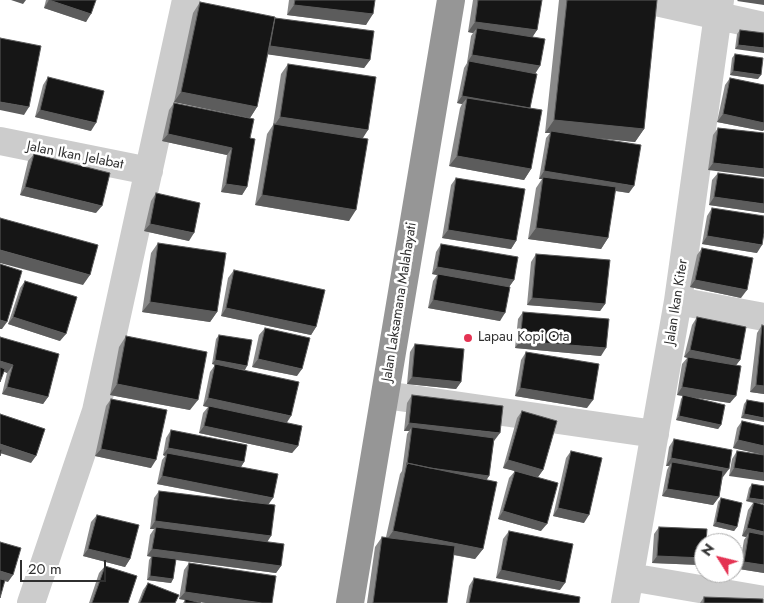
<!DOCTYPE html>
<style>
body{margin:0}
#map{position:relative;width:764px;height:603px;overflow:hidden;background:#fff;font-family:Jost,sans-serif}
canvas{display:block}
.north{position:absolute;left:694px;top:533px;width:50px;height:50px;box-sizing:border-box;background:#fff;border:1px solid #acacac;border-radius:50%;rotate:306deg;font-size:14px;font-weight:700;line-height:20px;text-align:center;color:#2f2f2f}
.north::after{content:'';display:block;margin:auto;width:18px;height:22px;background:#e43353;clip-path:polygon(50% 0,100% 100%,50% 72%,0 100%)}
.scale{position:absolute;left:20px;top:560px;width:86px;height:22px;box-sizing:border-box;border:2px solid #2f2f2f;border-top:0;padding-left:6px;font-size:15px;line-height:18px;white-space:nowrap;color:#2f2f2f;-webkit-text-stroke:4px #fff;paint-order:stroke}
</style>
<div id="map">
<canvas width="764" height="603"></canvas>
<div class="north">N</div>
<div class="scale">20 m</div>
</div>
<script>
const context = document.querySelector('canvas').getContext('2d');
context.lineJoin = 'round';
const shape = rows => new Path2D(rows.map(r => 'M' + r).join(''));
function strokePath(path, color, width, dash) { context.strokeStyle = color; context.lineWidth = width; context.lineCap = dash ? 'butt' : 'round'; context.setLineDash(dash || []); context.stroke(path); }
function fill(path, color) { context.fillStyle = color; context.fill(path, 'evenodd'); }
function drawText(font, color, halo, rows, align = 'center') {
  context.font = font + ' Jost,sans-serif'; context.lineWidth = 5; context.setLineDash([]); context.textBaseline = 'middle'; context.strokeStyle = halo; context.fillStyle = color; for (const [text, x, y, turn = 0] of rows) {
    context.save(); context.translate(x, y); context.rotate((+turn || 0) * Math.PI / 180); context.textAlign = isNaN(turn) ? turn : align; if (halo) context.strokeText(text, 0, 0); context.fillText(text, 0, 0); context.restore();
  }
}
const minor = shape([
 [647,0,764,26],
 [0,141,149,171],
 [678,301,764,317],
 [385,395,655,434],
 [630,577,764,600],
 [31,603,96,411,186,0],
 [625,603,678,301,720,0]
]);
const highway = shape([
 [350,603,451,0]
]);
const wall = shape([
 [46,0,96,0,86,22,44,8],
 [289,0,375,0,366,25,287,15],
 [473,0,542,0,537,30,532,37,535,74,530,108,531,169,524,180,449,166,460,108,462,104,457,103,464,68,467,63,471,36,473,33,468,32],
 [559,0,657,0,644,129,635,142,593,138,629,193,615,191,608,238,601,249,528,239,536,188,542,179,539,179,546,138,550,133,545,133],
 [200,2,370,60,364,68,268,54,257,107,250,118,174,102,193,13],
 [740,30,764,33,735,49,737,34],
 [735,54,758,79,730,75,732,58],
 [288,64,363,138,349,221,255,205,267,134,273,125,281,74],
 [48,77,91,131,35,117,43,85],
 [730,78,764,85,763,131,717,122,725,85],
 [174,103,250,138,247,187,242,195,221,192,227,155,162,141,169,110],
 [718,128,764,133,708,170,713,135],
 [34,154,96,213,20,195,28,161],
 [718,173,764,213,709,205,712,180],
 [456,178,516,241,511,249,442,238,451,185],
 [156,193,189,241,144,231,151,201],
 [712,208,757,253,702,244,707,216],
 [158,243,217,312,210,322,142,312,151,253],
 [441,244,514,280,509,287,500,321,428,308,433,281,437,275,432,274,436,252],
 [702,248,741,298,690,287,697,255],
 [536,254,605,304,600,311,527,305,531,262],
 [234,270,316,327,311,335,221,316,228,278],
 [25,281,60,341,8,324,20,288],
 [523,312,601,356,515,348,518,319],
 [697,317,740,360,736,365,730,403,692,397,721,425,718,429,676,420,681,399,683,396,677,395,682,364,687,358,684,357,692,325],
 [762,325,764,394,750,392,757,333],
 [265,328,297,376,252,367,259,335],
 [219,335,245,370,235,368,287,423,298,446,292,453,199,433,203,413,208,407,203,406,210,372,215,365,212,364,216,339],
 [126,336,190,410,110,395,119,347],
 [0,337,48,397,43,404,2,394,7,373,4,371],
 [415,344,461,382,456,389,407,384,410,352],
 [526,352,587,408,515,396,521,360],
 [412,395,494,441,489,476,486,480,483,549,475,559,453,555,447,603,367,603,375,547,382,537,386,537,400,474,402,471,407,434,409,431,404,431,407,403],
 [111,399,151,468,95,456,106,406],
 [747,400,764,403,741,418,744,404],
 [522,411,543,470,538,477,541,531,498,519,509,478,515,471,503,468,517,418],
 [742,421,764,426,764,455,733,448,737,428],
 [171,430,244,462,241,467,268,504,267,542,281,566,276,573,176,560,173,579,171,583,147,580,149,560,151,557,147,556,150,535,154,529,150,529,154,498,159,491,254,503,157,484,162,460,165,456,163,455,166,438],
 [674,439,723,477,723,476,719,497,713,505,662,496,667,470,669,466,666,466,669,447],
 [571,451,584,523,553,516,566,458],
 [737,451,764,455,729,476,732,459],
 [752,484,764,573,739,569,744,540,746,537,742,536,748,510,753,503,746,501,749,488],
 [721,498,737,527,734,531,713,526,718,502],
 [97,515,130,559,125,567,83,556,91,522],
 [659,527,700,565,652,563,654,534],
 [509,531,560,590,496,578,503,539],
 [189,563,272,603,206,603,193,601,201,603,183,603,185,600,179,599,184,570],
 [105,566,128,603,89,603,99,573],
 [474,578,579,603,466,603,469,586],
 [148,583,175,603,138,603,143,590],
 [704,597,763,603,700,603]
]);
const shadedWall = shape([
 [11,0,26,0,23,4],
 [49,0,91,14,86,22,44,8],
 [738,0,764,0,764,5,737,1],
 [294,5,373,14,366,25,287,15],
 [475,22,537,30,530,41,477,28,473,33,468,32],
 [738,45,764,48,764,53,735,49],
 [270,46,370,60,364,68,265,54],
 [472,55,540,66,535,74,469,61,467,63],
 [733,71,761,75,758,79,730,75],
 [181,92,257,107,250,118,174,102],
 [462,96,530,109,467,98,462,104,457,103],
 [0,102,29,107,24,115,0,110],
 [40,110,96,123,91,131,35,117],
 [723,114,764,123,764,130,763,131,717,122],
 [280,117,368,130,361,141,274,126],
 [554,120,644,129,635,142,551,133,551,131,550,133,545,133],
 [168,134,232,148,227,155,162,141],
 [457,156,531,169,524,180,449,166],
 [713,163,764,169,764,177,708,170],
 [544,171,634,186,629,193,543,179,543,177,542,179,539,179],
 [226,184,247,187,242,195,221,192],
 [25,187,102,206,96,213,20,195],
 [262,195,356,210,349,221,255,205],
 [714,197,764,204,764,213,709,205],
 [150,224,194,233,189,241,144,231],
 [536,228,608,238,601,249,528,239],
 [448,230,516,241,511,249,442,238],
 [707,236,762,245,757,253,702,244],
 [0,250,90,275,83,285,0,263],
 [437,267,514,280,509,287,438,274,437,275,432,274],
 [695,280,747,290,741,298,690,287],
 [532,298,605,304,600,311,527,305],
 [433,300,505,313,500,321,428,308],
 [150,302,217,312,210,322,142,312],
 [226,308,316,327,311,335,221,316],
 [13,317,66,334,60,341,8,324],
 [0,320,7,322,2,329,0,329],
 [520,341,606,348,601,356,515,348],
 [690,350,740,360,734,368,684,357],
 [258,359,302,369,297,376,252,367],
 [215,360,247,366,245,370,212,364],
 [0,361,13,365,7,373,0,370],
 [412,377,461,382,456,389,407,384],
 [117,384,198,400,190,410,110,395],
 [756,385,764,386,764,394,750,392],
 [7,387,48,397,43,404,2,394],
 [682,387,736,396,730,403,677,395],
 [520,388,593,400,587,408,515,396],
 [208,398,291,416,286,424,203,406],
 [744,414,764,418,764,422,741,418],
 [679,416,721,425,718,429,676,420],
 [409,423,500,433,494,441,411,432,412,427,409,431,404,431],
 [204,426,298,446,292,453,199,433],
 [738,440,764,446,764,455,733,448],
 [0,444,36,456,31,463,0,453],
 [168,448,244,462,239,470,167,453,165,456,163,455],
 [101,449,156,460,151,468,95,456],
 [671,458,729,469,723,477,671,467,672,462,669,466,666,466],
 [508,460,543,470,538,477,503,468],
 [407,465,489,476,484,484],
 [734,468,764,473,764,481,729,476],
 [162,476,273,498,268,505,157,484],
 [667,489,719,497,713,505,662,496],
 [749,498,764,500,764,504,746,501],
 [558,508,589,515,584,523,553,516],
 [503,511,547,524,541,531,498,519],
 [155,521,271,536,266,544,156,527,154,529,150,529],
 [716,522,737,527,734,531,713,526],
 [747,528,764,532,764,541,749,532,746,537,742,536],
 [393,531,483,549,475,559,386,541],
 [88,549,130,559,125,567,83,556],
 [152,549,281,566,276,573,147,556],
 [657,556,704,558,704,559,700,565,652,563],
 [744,562,764,565,764,573,739,569],
 [501,570,565,583,560,590,496,578],
 [0,571,13,575,8,582,0,580],
 [150,576,173,579,171,583,147,580],
 [185,592,262,603,206,603,179,599]
]);
const building = shape([
 [49,0,96,0,91,14,49,0],
 [295,0,375,0,373,14,294,5,295,0],
 [478,0,542,0,537,30,475,22,478,0],
 [567,0,657,0,644,129,554,120,567,0],
 [200,2,275,17,257,107,181,92,200,2],
 [275,18,374,31,370,60,270,46,275,18],
 [477,28,545,39,540,66,472,55,477,28],
 [740,30,764,33,764,48,738,45,740,30],
 [0,38,41,46,29,107,0,102,0,38],
 [735,54,763,58,761,75,733,71,735,54],
 [469,61,537,74,530,108,462,96,469,61],
 [288,64,376,77,368,130,280,117,288,64],
 [48,77,104,91,96,123,40,110,48,77],
 [730,78,764,85,764,123,723,114,730,78],
 [467,98,542,110,531,169,457,156,467,98],
 [174,103,254,119,250,138,255,139,247,187,226,184,232,148,168,134,174,103],
 [274,124,368,139,356,210,262,195,274,124],
 [718,128,764,133,764,169,713,163,718,128],
 [551,131,641,145,634,186,544,171,551,131],
 [34,154,110,173,102,206,25,187,34,154],
 [718,173,764,179,764,204,714,197,718,173],
 [543,177,616,187,608,238,536,228,543,177],
 [456,178,525,189,516,241,448,230,456,178],
 [156,193,200,203,194,233,150,224,156,193],
 [712,208,764,216,764,233,762,245,707,236,712,208],
 [0,218,98,245,90,275,0,250,0,218],
 [158,243,226,253,217,312,150,302,158,243],
 [441,244,518,257,514,280,437,267,441,244],
 [702,248,753,258,747,290,695,280,702,248],
 [536,254,610,260,605,304,532,298,536,254],
 [0,264,22,271,7,322,0,320,0,264],
 [234,270,325,290,316,327,226,308,234,270],
 [438,274,510,287,505,313,433,300,438,274],
 [25,281,77,297,66,334,13,317,25,281],
 [523,312,609,319,606,348,520,341,523,312],
 [697,317,746,327,740,360,690,350,697,317],
 [762,325,764,326,764,386,756,385,762,325],
 [265,328,310,338,302,369,258,359,265,328],
 [219,335,252,340,247,366,215,360,219,335],
 [126,336,207,352,198,400,117,384,126,336],
 [0,337,59,354,48,397,7,387,13,365,0,361,0,337],
 [415,344,464,349,461,382,412,377,415,344],
 [526,352,599,364,593,400,520,388,526,352],
 [688,357,741,366,736,396,682,387,688,357],
 [215,364,299,382,291,416,208,398,215,364],
 [0,367,5,369,0,382,0,367],
 [412,395,503,406,500,433,409,423,412,395],
 [683,395,725,405,721,425,679,416,683,395],
 [111,399,167,410,156,460,101,449,111,399],
 [747,400,764,403,764,418,744,414,747,400],
 [209,406,302,426,298,446,204,426,209,406],
 [522,411,557,421,543,470,508,460,522,411],
 [0,414,45,429,36,456,0,444,0,414],
 [742,421,764,426,764,446,738,440,742,421],
 [412,427,494,438,489,476,430,468,407,463,407,465,412,427],
 [171,430,247,445,244,462,168,448,171,430],
 [674,439,732,450,729,469,671,458,674,439],
 [0,449,2,450,0,456,0,449],
 [571,451,602,458,589,515,558,508,571,451],
 [737,451,764,455,764,473,734,468,737,451],
 [167,453,278,474,273,498,162,476,167,453],
 [672,462,723,471,719,497,667,489,672,462],
 [407,463,497,482,483,549,393,531,407,463],
 [515,471,558,483,547,524,503,511,515,471],
 [752,484,764,486,764,500,749,498,752,484],
 [159,491,275,505,271,536,155,521,159,491],
 [721,498,742,503,737,527,716,522,721,498],
 [754,502,764,505,764,532,747,528,754,502],
 [97,515,139,525,130,559,88,549,97,515],
 [156,527,284,544,281,566,152,549,156,527],
 [659,527,707,529,706,543,704,543,704,558,657,556,659,527],
 [509,531,573,544,565,583,501,570,509,531],
 [749,532,764,535,764,565,744,562,749,532],
 [382,537,455,546,447,603,373,603,382,537],
 [0,542,21,548,13,575,0,571,0,542],
 [152,556,176,559,173,579,150,576,152,556],
 [189,563,276,576,272,603,262,603,185,592,189,563],
 [105,566,137,576,128,603,92,603,105,566],
 [474,578,580,597,579,603,469,603,474,578],
 [0,579,5,580,0,598,0,579],
 [148,583,179,595,175,603,140,603,148,583],
 [704,597,763,599,763,603,704,603,704,597],
 [185,599,201,603,185,603,185,599]
]);
const markers = [
 [468,338,5,"#e43353"]
];
const streetNames = [
 ["Jalan Ikan Jelabat",75,156,11],
 ["Jalan Laksamana Malahayati",400,302,-81],
 ["Jalan Ikan Kiter",677,302,-81]
];
const poiNames = [
 ["Lapau Kopi Ota",478,338]
];
strokePath(minor, '#ccc', 28);
strokePath(highway, '#969696', 28);
fill(wall, '#8a8a8a');
fill(shadedWall, '#5c5c5c');
fill(building, '#161616');
strokePath(building, '#5c5c5c', 1);
for (const [x, y, r, color] of markers) { const dot = new Path2D(); dot.arc(x, y, r, 0, 2 * Math.PI); context.fillStyle = color; context.fill(dot); strokePath(dot, '#fff', 2); }
drawText('14px', '#2f2f2f', '#fff', streetNames);
drawText('14px', '#2f2f2f', '#fff', poiNames, 'left');
</script>
